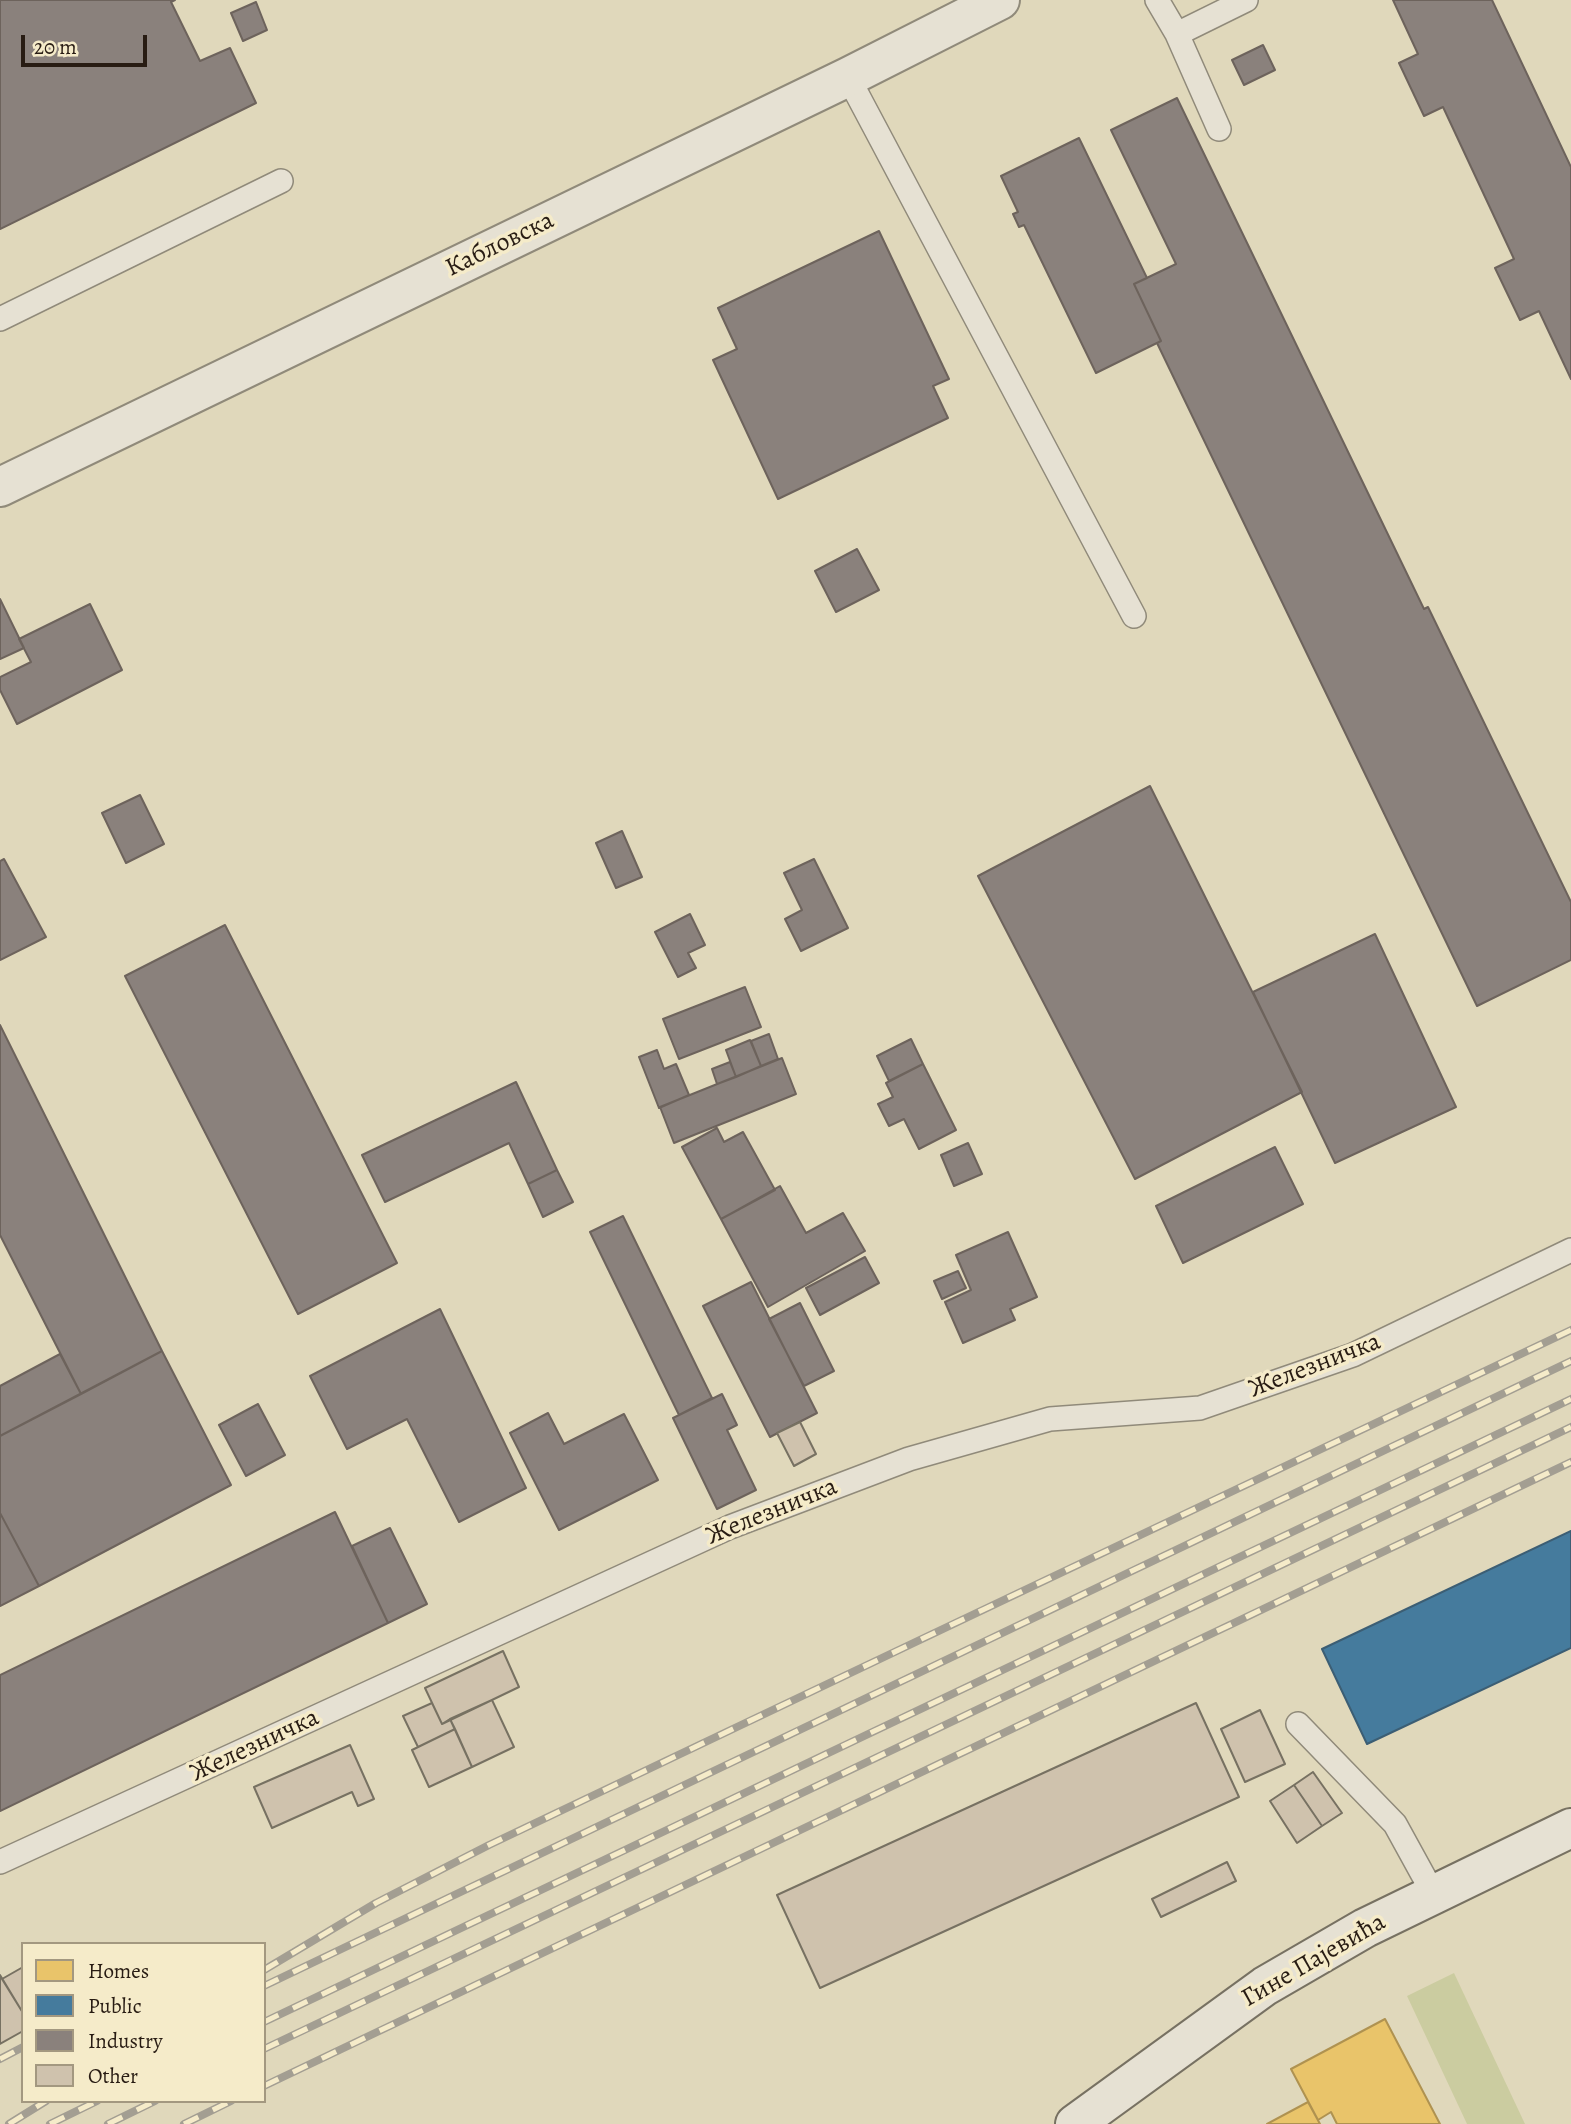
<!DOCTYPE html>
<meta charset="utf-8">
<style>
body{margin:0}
#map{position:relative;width:1571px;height:2124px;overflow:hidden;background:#e0d8bb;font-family:Alegreya,serif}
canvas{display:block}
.legend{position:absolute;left:21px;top:1942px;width:245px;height:161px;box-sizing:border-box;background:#f5ebc9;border:2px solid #a39880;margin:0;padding:9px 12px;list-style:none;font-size:21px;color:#281c13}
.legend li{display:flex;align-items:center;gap:14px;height:35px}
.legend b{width:35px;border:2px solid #a39880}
.scale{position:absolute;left:21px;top:35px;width:126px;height:32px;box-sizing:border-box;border:4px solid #281c13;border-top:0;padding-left:9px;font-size:21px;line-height:24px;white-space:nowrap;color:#281c13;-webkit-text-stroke:5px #f5ebc9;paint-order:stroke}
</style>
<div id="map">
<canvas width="1571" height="2124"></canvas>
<ul class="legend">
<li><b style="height:19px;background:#e9c46a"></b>Homes</li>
<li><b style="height:19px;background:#457b9d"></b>Public</li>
<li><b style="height:19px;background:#8a817c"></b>Industry</li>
<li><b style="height:19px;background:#cfc2ad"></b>Other</li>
</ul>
<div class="scale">20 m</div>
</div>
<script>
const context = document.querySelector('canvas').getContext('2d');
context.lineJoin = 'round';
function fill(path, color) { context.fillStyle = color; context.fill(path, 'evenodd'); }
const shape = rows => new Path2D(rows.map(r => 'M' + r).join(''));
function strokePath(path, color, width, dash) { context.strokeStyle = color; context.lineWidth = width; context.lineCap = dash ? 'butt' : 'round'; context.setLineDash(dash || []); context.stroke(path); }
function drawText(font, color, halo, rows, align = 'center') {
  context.font = font + ' Alegreya,serif'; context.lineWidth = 7; context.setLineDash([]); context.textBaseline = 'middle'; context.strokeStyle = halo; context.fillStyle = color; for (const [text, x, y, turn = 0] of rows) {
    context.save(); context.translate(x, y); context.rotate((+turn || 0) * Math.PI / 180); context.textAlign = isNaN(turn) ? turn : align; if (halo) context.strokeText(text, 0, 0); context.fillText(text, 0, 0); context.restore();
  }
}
const green = shape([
 [1454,1973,1525,2124,1467,2124,1407,1996]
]);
const homes = shape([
 [1385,2019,1440,2124,1337,2124,1331,2112,1318,2120,1291,2069,1385,2019],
 [1308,2102,1320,2124,1267,2124,1308,2102]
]);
const public = shape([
 [1571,1531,1571,1648,1367,1744,1322,1649,1571,1531]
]);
const industry = shape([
 [0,0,175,0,171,2,200,61,230,48,256,103,0,229,0,0],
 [1393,0,1492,0,1571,167,1571,379,1539,311,1520,320,1495,268,1514,259,1443,107,1424,116,1399,63,1418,54,1393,0],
 [256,2,267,30,243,41,231,13,256,2],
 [1263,45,1275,70,1244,85,1232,60,1263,45],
 [1177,98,1424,609,1428,607,1571,902,1571,960,1477,1006,1157,343,1161,341,1134,284,1176,264,1111,130,1177,98],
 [1079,138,1147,278,1134,284,1161,341,1096,373,1024,225,1019,227,1013,214,1018,212,1001,176,1079,138],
 [879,231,949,379,933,386,948,418,778,499,713,360,737,349,718,308,879,231],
 [857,549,879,590,836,612,815,571,857,549],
 [0,599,24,648,0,659,0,599],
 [90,604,122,670,17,724,0,690,0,677,31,662,19,639,90,604],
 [1150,786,1302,1092,1135,1179,978,876,1150,786],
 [140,795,164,844,126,863,102,813,140,795],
 [622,831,642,877,616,888,596,843,622,831],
 [4,859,46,937,0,960,0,861,4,859],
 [814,859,848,928,801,951,785,919,802,910,784,873,814,859],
 [690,914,705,945,688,953,696,968,678,977,655,932,690,914],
 [225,925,397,1263,298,1314,125,976,225,925],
 [1375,934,1456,1107,1335,1163,1253,992,1375,934],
 [745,987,761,1027,679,1059,663,1019,745,987],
 [0,1025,162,1351,81,1394,0,1235,0,1025],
 [769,1034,778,1059,761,1066,751,1041,769,1034],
 [911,1039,923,1064,889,1081,877,1056,911,1039],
 [750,1040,761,1066,736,1077,726,1050,750,1040],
 [657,1050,664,1069,676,1064,689,1095,659,1108,639,1057,657,1050],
 [782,1058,796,1094,674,1143,660,1107,782,1058],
 [730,1062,736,1077,717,1084,712,1069,730,1062],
 [923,1064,956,1130,919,1149,904,1119,889,1126,878,1104,893,1097,886,1083,923,1064],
 [516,1082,557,1170,528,1184,509,1143,385,1202,362,1155,516,1082],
 [717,1128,724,1142,743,1132,775,1190,721,1219,682,1147,717,1128],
 [968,1143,982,1174,954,1186,941,1155,968,1143],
 [1275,1147,1303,1204,1183,1263,1156,1206,1275,1147],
 [557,1170,573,1202,543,1217,528,1184,557,1170],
 [780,1186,806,1233,843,1213,865,1251,768,1307,721,1219,780,1186],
 [623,1216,712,1398,679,1415,590,1232,623,1216],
 [1008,1232,1037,1297,1010,1309,1015,1320,963,1343,945,1302,971,1290,956,1255,1008,1232],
 [865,1257,879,1283,820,1315,806,1288,865,1257],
 [958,1271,966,1288,942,1299,934,1281,958,1271],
 [751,1282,817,1413,770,1437,703,1306,751,1282],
 [800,1303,834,1371,804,1386,769,1319,800,1303],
 [440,1309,526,1488,459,1522,407,1419,347,1449,310,1376,440,1309],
 [162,1351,231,1485,39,1586,0,1513,0,1436,162,1351],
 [60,1354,81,1394,0,1436,0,1386,60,1354],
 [722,1394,737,1425,727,1430,756,1490,717,1509,673,1418,722,1394],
 [258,1404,285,1455,246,1476,219,1425,258,1404],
 [548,1413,564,1444,624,1414,658,1480,559,1530,510,1433,548,1413],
 [335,1512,388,1623,0,1811,0,1675,335,1512],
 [0,1513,39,1586,0,1606,0,1513],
 [390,1528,427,1604,388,1623,352,1546,390,1528]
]);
const building = shape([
 [800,1422,816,1454,794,1466,777,1433,800,1422],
 [503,1651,519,1687,442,1724,425,1688,503,1651],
 [492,1700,514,1747,472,1767,450,1719,492,1700],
 [432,1703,442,1724,450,1719,455,1729,418,1747,403,1716,432,1703],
 [1196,1703,1239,1797,820,1988,777,1895,1196,1703],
 [1260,1710,1285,1764,1245,1782,1221,1729,1260,1710],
 [455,1729,472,1767,429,1787,412,1750,455,1729],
 [350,1745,374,1799,358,1806,352,1792,272,1828,254,1787,350,1745],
 [1313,1772,1342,1813,1322,1826,1294,1785,1313,1772],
 [1294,1785,1322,1826,1297,1843,1270,1801,1294,1785],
 [1227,1862,1236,1881,1161,1917,1152,1899,1227,1862],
 [23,1967,23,2013,2,1979,23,1967],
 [0,1975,23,2013,23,2031,0,2044,0,1975]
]);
const lane = shape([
 [1157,0,1177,34,1219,129],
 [1177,34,1246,0],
 [848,77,1134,616],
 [0,319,281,181],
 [1298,1724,1395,1824,1434,1895],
 [0,1862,730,1527,909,1459,1050,1419,1200,1408,1353,1355,1571,1250]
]);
const street = shape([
 [0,487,848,77,1000,0]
]);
const secondary = shape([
 [1075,2124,1265,1986,1365,1928,1571,1828]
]);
const rail = shape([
 [264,1970,376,1903,489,1845,1571,1330],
 [264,1986,1571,1361],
 [264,2022,1571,1399],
 [264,2049,1571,1427],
 [0,2059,23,2047],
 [264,2086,1571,1462],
 [9,2124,46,2101],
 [50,2124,97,2101],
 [108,2124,155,2101],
 [184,2124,231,2101]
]);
const streetNames = [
 ["Кабловска",500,245,-26],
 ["Железничка",1315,1366,-21],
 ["Железничка",772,1512,-22],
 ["Железничка",255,1746,-25],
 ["Гине Пајевића",1314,1961,-30]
];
fill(green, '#cbcca0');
fill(homes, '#e9c46a');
strokePath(homes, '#af9250', 2);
fill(public, '#457b9d');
strokePath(public, '#3c5e74', 2);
fill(industry, '#8a817c');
strokePath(industry, '#6d635c', 2);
fill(building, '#cfc2ad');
strokePath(building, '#777162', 2);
strokePath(lane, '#908a7a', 26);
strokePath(street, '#908a7a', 42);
strokePath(secondary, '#777162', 42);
strokePath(lane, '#e6e1d3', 23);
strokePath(street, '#e6e1d3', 38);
strokePath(secondary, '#e6e1d3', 38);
strokePath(rail, '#a39e92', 8);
strokePath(rail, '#f5ebc9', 5, [16]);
drawText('26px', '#281c13', '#f5ebc9', streetNames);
</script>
